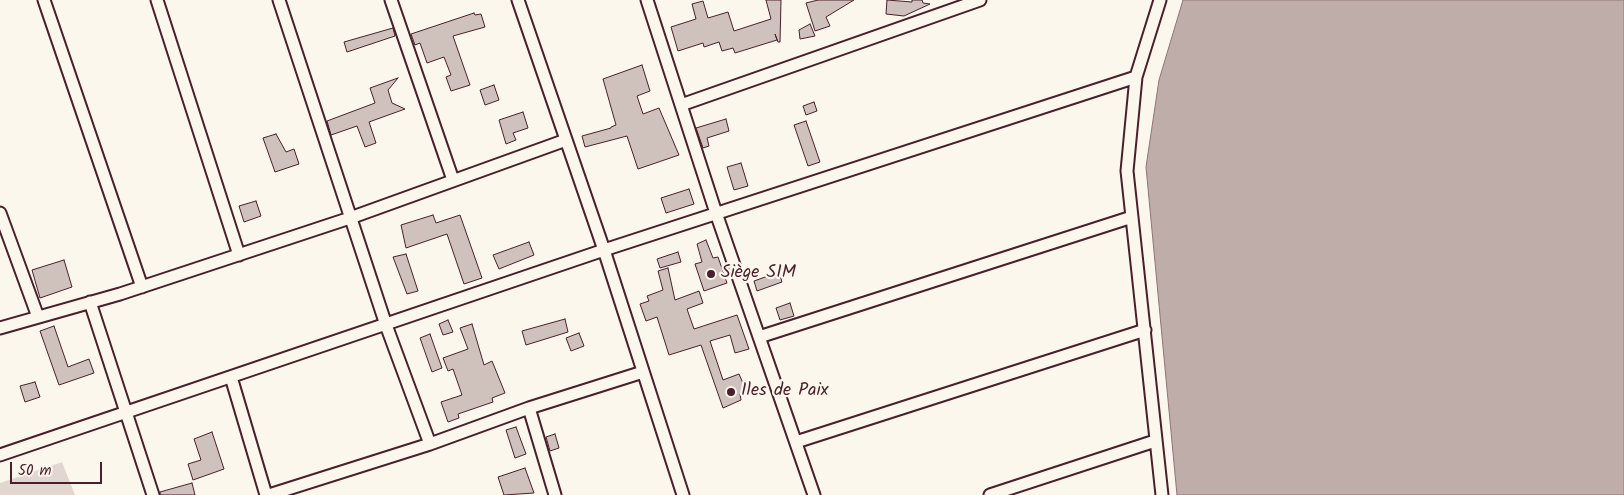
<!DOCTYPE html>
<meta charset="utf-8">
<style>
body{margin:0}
#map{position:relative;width:1624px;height:495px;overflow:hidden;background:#fbf7ec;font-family:Kalam,sans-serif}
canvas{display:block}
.scale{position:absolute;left:10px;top:462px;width:92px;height:22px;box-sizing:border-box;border:2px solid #4a1f2b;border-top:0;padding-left:6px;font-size:15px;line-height:18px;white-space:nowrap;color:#4a1f2b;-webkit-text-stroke:4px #fbf7ec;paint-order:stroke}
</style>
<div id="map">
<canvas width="1624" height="495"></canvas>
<div class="scale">50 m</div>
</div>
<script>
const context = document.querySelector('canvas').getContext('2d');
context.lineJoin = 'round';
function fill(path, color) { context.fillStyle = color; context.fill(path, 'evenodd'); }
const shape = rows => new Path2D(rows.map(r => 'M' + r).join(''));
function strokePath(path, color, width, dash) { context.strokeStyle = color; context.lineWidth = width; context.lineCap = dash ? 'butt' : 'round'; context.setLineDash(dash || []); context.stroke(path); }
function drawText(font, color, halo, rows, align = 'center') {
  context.font = font + ' Kalam,sans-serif'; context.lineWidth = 4.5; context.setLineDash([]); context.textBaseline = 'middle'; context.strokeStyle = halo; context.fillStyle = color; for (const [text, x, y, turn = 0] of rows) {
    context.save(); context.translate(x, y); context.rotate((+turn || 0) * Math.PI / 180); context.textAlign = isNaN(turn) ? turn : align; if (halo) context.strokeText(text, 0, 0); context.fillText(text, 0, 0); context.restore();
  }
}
const green = shape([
 [62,462,75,495,0,495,0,483]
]);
const water = shape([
 [1183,0,1624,0,1624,495,1177,495,1146,167,1159,80,1183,0]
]);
const building = shape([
 [766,0,781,0,780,42,778,42,775,34,777,40,735,53,733,48,722,51,719,42,704,47,703,43,678,51,671,27,696,19,692,4,703,1,708,18,728,12,734,31,771,19,766,0],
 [818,0,854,0,826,17,830,26,815,31,806,3,818,0],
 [887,0,912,2,912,0,922,0,923,3,930,4,904,16,886,14,887,0],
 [474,13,475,15,481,14,485,27,453,36,470,85,451,91,446,77,451,75,444,57,427,63,420,43,415,45,411,34,474,13],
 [810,24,815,36,800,39,799,30,810,24],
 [393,28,395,36,347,52,344,42,393,28],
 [642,65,650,91,637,96,643,114,659,108,679,155,638,169,627,136,585,147,582,136,611,128,611,127,616,125,603,79,642,65],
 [398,78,388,90,392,103,405,109,369,122,376,143,365,147,357,126,331,135,327,121,375,103,370,88,398,78],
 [494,85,499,100,485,105,480,90,494,85],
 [814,102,817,111,806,115,803,106,814,102],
 [523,112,528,128,513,133,516,140,506,144,499,120,523,112],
 [726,119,729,131,707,138,709,146,703,148,696,128,726,119],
 [806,121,820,162,808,166,794,125,806,121],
 [276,134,286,152,294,149,299,164,275,172,263,138,276,134],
 [741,163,748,186,734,190,727,167,741,163],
 [689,189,694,204,666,213,661,198,689,189],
 [256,201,261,216,244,222,239,206,256,201],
 [433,215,436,223,460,215,482,278,464,284,447,234,406,248,401,225,433,215],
 [706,240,713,258,718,257,727,283,704,291,695,264,702,262,697,244,706,240],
 [529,242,534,255,499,269,493,255,529,242],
 [678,252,681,262,660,268,657,259,678,252],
 [406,254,418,291,407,294,393,257,406,254],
 [64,260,72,287,40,298,32,270,64,260],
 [668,268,675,300,699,291,703,303,687,309,694,329,737,315,749,349,735,353,730,335,710,341,723,380,739,374,746,390,740,394,741,400,723,408,701,345,669,355,657,317,646,321,640,304,649,301,647,296,663,290,658,271,668,268],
 [779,272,782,282,757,291,754,281,779,272],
 [790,303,794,316,780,320,776,308,790,303],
 [565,319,568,332,526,345,522,331,565,319],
 [448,320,453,332,443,335,439,324,448,320],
 [472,324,484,365,492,361,505,393,492,398,493,402,458,414,459,418,448,422,441,402,462,395,453,369,448,371,443,358,468,349,460,328,472,324],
 [54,326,68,367,89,359,94,373,59,385,40,331,54,326],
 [579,333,584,346,571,351,566,338,579,333],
 [430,334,442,368,432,372,420,338,430,334],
 [35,382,40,397,25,402,20,386,35,382],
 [516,427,526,454,515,458,506,430,516,427],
 [212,432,224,469,193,480,188,464,201,460,194,439,212,432],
 [555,434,559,448,550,451,546,437,555,434],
 [525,468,534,493,504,495,498,477,525,468],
 [192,483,195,495,160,495,160,492,192,483]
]);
const minor = shape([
 [44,0,142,287],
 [157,0,239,255],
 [279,0,386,325,430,444],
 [391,0,453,180],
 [518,0,604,250,683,495],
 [647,0,716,213,814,495],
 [1160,0,1136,77,1127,171,1162,495],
 [681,105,980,0],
 [0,213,38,317],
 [90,302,153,495],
 [0,328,120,294,350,218,566,140],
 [759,337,1132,217],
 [231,377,266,495],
 [529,408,555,495],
 [796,442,1145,330],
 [0,455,604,250,1136,77],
 [269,495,430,444,529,408,643,372],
 [990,495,1155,441]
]);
const markers = [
 [711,274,5,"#4a1f2b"],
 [731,392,5,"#4a1f2b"]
];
const poiNames = [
 ["Siège SIM",721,274],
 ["Iles de Paix",741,392]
];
fill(green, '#e2d7d0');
fill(water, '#bfadaa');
strokePath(water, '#907477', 1);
fill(building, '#cfc2bc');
strokePath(building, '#4a1f2b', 1);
strokePath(minor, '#4a1f2b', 15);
strokePath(minor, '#fbf7ec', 11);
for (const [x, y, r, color] of markers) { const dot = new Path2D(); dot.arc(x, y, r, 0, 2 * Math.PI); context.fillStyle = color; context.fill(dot); strokePath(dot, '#fbf7ec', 2); }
drawText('18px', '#4a1f2b', '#fbf7ec', poiNames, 'left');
</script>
